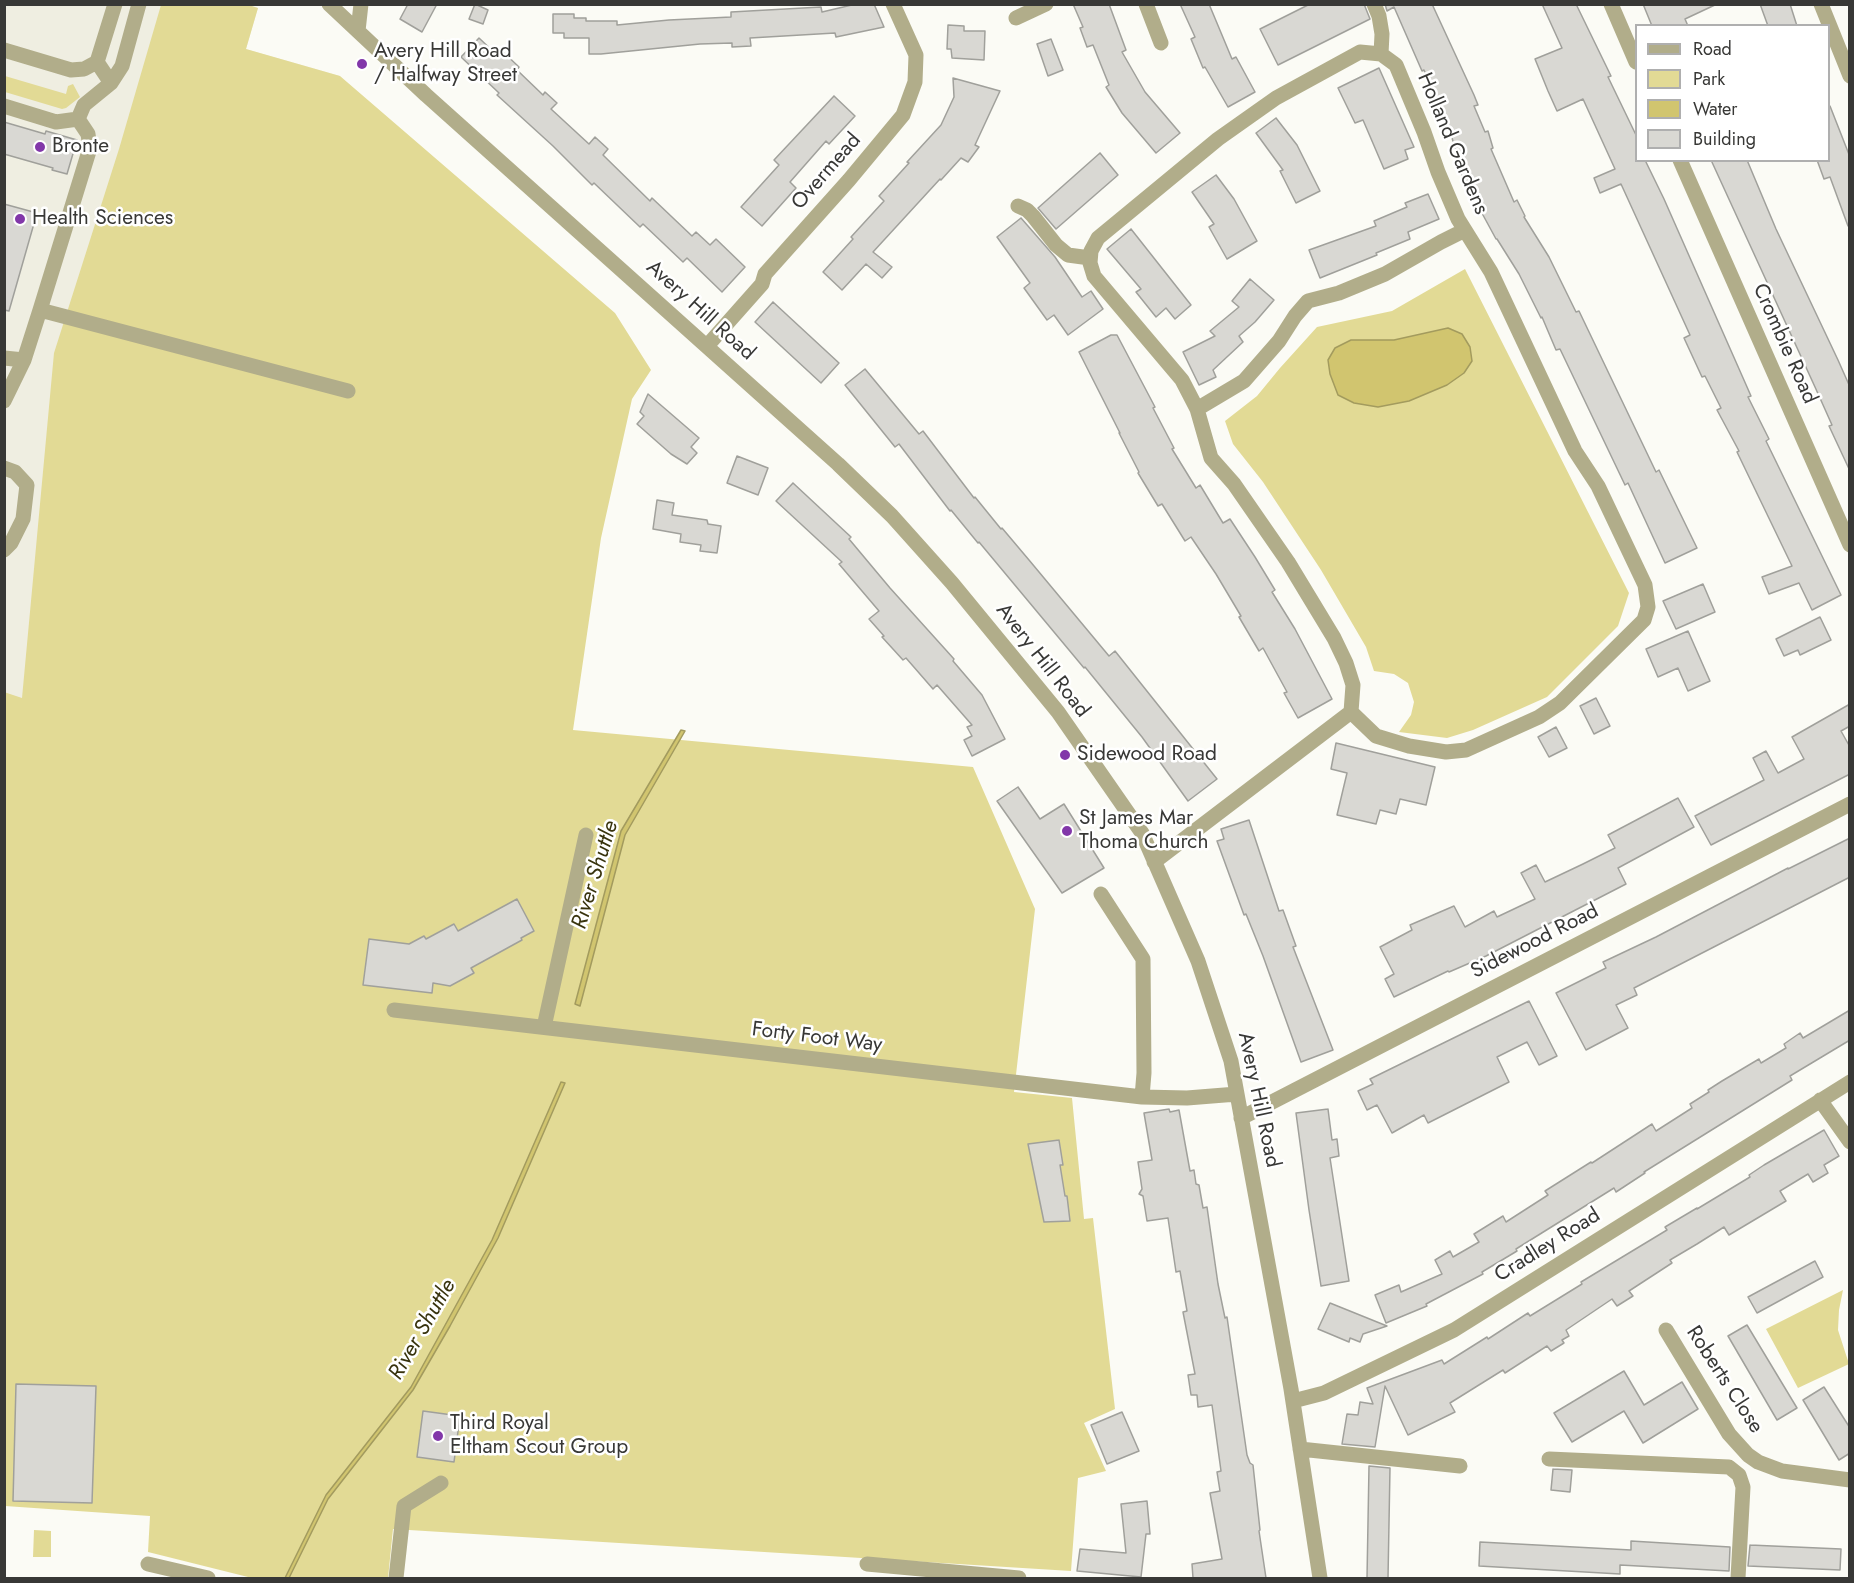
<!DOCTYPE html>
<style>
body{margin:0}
#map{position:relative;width:1854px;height:1583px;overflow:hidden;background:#fbfbf5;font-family:Jost,sans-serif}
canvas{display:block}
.frame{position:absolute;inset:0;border:6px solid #383836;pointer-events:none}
.legend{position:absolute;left:1635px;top:24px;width:195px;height:138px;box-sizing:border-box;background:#fff;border:2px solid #afafaf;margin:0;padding:8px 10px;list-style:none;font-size:18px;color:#383836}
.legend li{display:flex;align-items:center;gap:12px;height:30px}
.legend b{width:30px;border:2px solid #afafaf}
</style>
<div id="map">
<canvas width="1854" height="1583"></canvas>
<div class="frame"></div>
<ul class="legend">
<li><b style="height:8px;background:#b1ad8a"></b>Road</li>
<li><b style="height:16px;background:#e2da95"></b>Park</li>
<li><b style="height:16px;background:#d1c56f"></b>Water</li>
<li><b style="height:16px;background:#d9d8d3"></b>Building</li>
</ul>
</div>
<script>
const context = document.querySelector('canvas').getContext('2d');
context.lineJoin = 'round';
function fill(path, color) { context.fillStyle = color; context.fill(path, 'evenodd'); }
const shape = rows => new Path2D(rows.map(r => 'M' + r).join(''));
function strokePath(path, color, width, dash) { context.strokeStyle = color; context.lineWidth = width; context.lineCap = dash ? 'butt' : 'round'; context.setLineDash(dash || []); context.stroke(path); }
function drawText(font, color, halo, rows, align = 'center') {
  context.font = font + ' Jost,sans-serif'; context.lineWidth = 5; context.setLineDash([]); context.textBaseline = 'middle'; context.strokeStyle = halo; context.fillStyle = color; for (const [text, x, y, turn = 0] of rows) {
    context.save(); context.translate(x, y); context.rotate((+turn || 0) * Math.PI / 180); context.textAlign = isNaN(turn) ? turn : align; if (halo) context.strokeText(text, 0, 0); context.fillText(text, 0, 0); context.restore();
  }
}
const built = shape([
 [5,5,246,5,258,8,246,49,340,76,5,915]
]);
const green = shape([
 [246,4,258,8,246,49,340,76,615,313,651,370,632,399,601,538,573,730,973,767,1035,909,1014,1092,1072,1098,1084,1219,1093,1218,1115,1409,1084,1423,1106,1471,1078,1478,1071,1571,393,1529,388,1578,252,1578,148,1552,150,1516,5,1506,4,692,22,698,54,353,119,149,161,5],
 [5,76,66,94,68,86,73,84,80,97,66,108,62,109,5,92],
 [1465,269,1629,593,1618,626,1547,697,1473,730,1447,738,1399,732,1411,715,1414,702,1408,683,1394,674,1374,671,1366,647,1321,570,1263,482,1233,444,1225,421,1257,396,1280,368,1317,327,1392,311],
 [1843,1290,1839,1310,1838,1330,1849,1364,1798,1388,1766,1329],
 [34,1530,51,1531,51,1557,33,1557]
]);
const water = shape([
 [1448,328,1462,334,1470,347,1472,361,1464,373,1447,385,1409,401,1378,407,1354,403,1338,395,1330,374,1328,360,1335,348,1351,340,1394,340,1448,328],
 [681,730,685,731,625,835,580,1006,575,1004,621,831,681,730],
 [561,1082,565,1083,498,1238,450,1326,413,1390,328,1499,289,1578,285,1578,326,1495,411,1387,492,1240,561,1082]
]);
const building = shape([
 [408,4,437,4,422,32,400,19,408,4],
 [475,4,488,10,483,24,469,19,475,4],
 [856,4,874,4,884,27,836,37,835,33,750,38,751,46,732,47,732,43,700,44,601,54,589,54,589,38,564,38,564,33,553,33,553,14,574,14,574,18,586,18,586,21,617,21,617,25,669,20,731,17,731,12,821,7,822,12,856,4],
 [1073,4,1109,4,1126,50,1122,52,1145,92,1180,133,1156,153,1122,113,1106,87,1109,85,1093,45,1087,47,1080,28,1083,27,1073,4],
 [1180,4,1209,4,1232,59,1236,57,1255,92,1228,107,1205,67,1203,68,1191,39,1195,37,1180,4],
 [1310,4,1364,4,1370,19,1278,65,1260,29,1310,4],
 [1385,4,1432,4,1474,95,1478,105,1474,106,1485,132,1488,131,1493,148,1491,149,1514,202,1517,200,1525,216,1524,217,1549,257,1576,312,1579,311,1656,472,1659,470,1697,548,1665,563,1628,483,1625,485,1560,349,1556,350,1542,317,1541,318,1519,274,1497,239,1496,239,1477,204,1475,205,1462,176,1450,130,1424,70,1422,71,1394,7,1387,11,1385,4],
 [1542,4,1576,4,1611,76,1608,77,1636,135,1636,160,1645,160,1664,199,1751,396,1748,397,1769,439,1766,441,1841,595,1812,610,1799,583,1769,594,1762,577,1792,566,1737,452,1739,451,1717,410,1721,408,1705,376,1702,377,1684,338,1690,335,1621,184,1600,193,1594,178,1615,169,1583,99,1557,111,1548,91,1535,59,1562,48,1542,4],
 [1643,4,1717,4,1685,19,1688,26,1652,26,1643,4],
 [1760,4,1790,4,1797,26,1768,26,1760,4],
 [948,25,964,26,964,31,985,31,984,60,952,58,951,49,947,49,948,25],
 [479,38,497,55,501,50,519,67,517,70,543,95,545,92,557,103,551,109,589,144,595,137,608,149,603,155,650,201,652,198,692,236,696,232,710,245,716,239,745,267,722,292,687,258,683,262,643,224,640,227,594,183,592,185,553,146,497,95,499,93,461,57,479,38],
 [1051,39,1063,70,1048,76,1037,44,1051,39],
 [1379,68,1414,147,1405,150,1408,159,1384,169,1363,120,1355,123,1338,88,1379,68],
 [953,78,1000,91,975,145,979,147,968,162,961,158,941,180,940,179,873,252,892,267,882,278,866,264,842,290,823,272,853,239,851,237,884,201,879,196,909,163,907,162,941,125,954,97,953,78],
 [834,96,855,116,829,144,826,141,790,182,796,188,762,226,741,207,779,165,774,160,834,96],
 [1828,106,1830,106,1850,157,1850,226,1848,226,1830,177,1824,179,1817,160,1828,160,1828,106],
 [1276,118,1297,145,1320,191,1296,203,1280,171,1283,170,1256,133,1276,118],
 [4,122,45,134,46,131,77,140,67,174,52,170,53,168,4,154,4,122],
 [1100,153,1118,175,1056,229,1038,208,1100,153],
 [1711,160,1747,160,1776,229,1838,360,1850,387,1850,471,1829,426,1832,425,1815,387,1711,160],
 [1216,175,1234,199,1257,241,1227,259,1209,227,1214,224,1192,192,1216,175],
 [1428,194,1439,219,1408,232,1410,239,1376,253,1377,255,1320,278,1309,250,1376,226,1374,221,1407,207,1405,203,1428,194],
 [4,204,37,213,9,311,4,310,4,204],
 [1021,218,1055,257,1082,297,1091,291,1103,309,1068,335,1054,315,1047,320,1024,288,1030,283,997,237,1021,218],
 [1131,229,1191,305,1175,319,1166,308,1156,317,1136,292,1141,289,1107,249,1131,229],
 [1250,279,1274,300,1255,322,1239,336,1243,342,1213,370,1216,377,1199,385,1183,352,1215,336,1210,331,1239,307,1232,301,1250,279],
 [773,302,839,363,821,383,755,322,773,302],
 [1111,335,1117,335,1155,407,1153,408,1174,448,1172,449,1196,488,1200,485,1223,523,1230,519,1255,557,1275,590,1272,592,1295,629,1332,699,1298,718,1284,693,1287,692,1263,648,1259,651,1239,617,1241,616,1216,574,1191,537,1185,541,1162,504,1158,506,1138,473,1139,472,1119,433,1120,433,1079,352,1111,335],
 [865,369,919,434,923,431,974,498,975,497,1001,529,1002,528,1029,560,1109,656,1115,651,1217,779,1188,801,1142,737,1085,667,1084,668,979,542,978,543,951,510,950,511,899,444,895,447,845,385,865,369],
 [648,394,699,438,691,447,697,453,687,464,671,454,637,424,644,416,640,412,648,394],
 [737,456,768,468,758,495,727,483,737,456],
 [793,483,851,537,849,539,890,588,954,659,953,661,982,695,1005,739,972,756,964,740,972,736,967,727,972,725,937,685,933,689,906,658,903,660,882,637,884,636,869,619,879,611,839,564,842,562,776,501,793,483],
 [657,500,674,503,672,515,707,520,708,524,721,526,717,553,700,551,701,545,680,542,681,534,653,529,657,500],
 [1703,584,1715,612,1676,629,1663,601,1703,584],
 [1820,617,1831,640,1800,655,1798,650,1784,656,1776,639,1820,617],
 [1688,631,1710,681,1688,691,1678,668,1658,677,1646,649,1688,631],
 [1596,698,1610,726,1594,734,1580,706,1596,698],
 [1850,704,1850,726,1841,731,1850,747,1850,774,1711,845,1695,816,1764,780,1753,758,1766,751,1778,773,1804,759,1792,737,1850,704],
 [1556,727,1567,748,1549,757,1538,737,1556,727],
 [1336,743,1435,767,1426,805,1400,799,1396,814,1380,810,1376,824,1337,815,1347,773,1331,769,1336,743],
 [1018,787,1040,819,1064,804,1104,868,1062,893,997,801,1018,787],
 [1678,798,1694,827,1618,868,1626,884,1486,956,1449,972,1448,971,1394,997,1385,979,1394,974,1380,947,1412,930,1410,925,1454,906,1465,927,1494,911,1497,917,1535,899,1521,873,1536,865,1545,882,1583,864,1615,848,1608,835,1678,798],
 [1249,820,1279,911,1283,910,1296,946,1293,947,1333,1050,1301,1062,1263,956,1246,914,1244,915,1217,841,1224,839,1221,829,1249,820],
 [1850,838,1850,877,1634,988,1637,995,1616,1005,1628,1028,1586,1050,1556,993,1606,968,1603,962,1656,937,1788,868,1788,869,1850,838],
 [517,899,534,931,521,938,522,940,471,968,474,973,450,986,433,983,432,993,363,985,369,939,409,944,424,936,426,939,454,924,458,931,517,899],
 [1529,1001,1557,1056,1539,1065,1527,1042,1497,1057,1509,1082,1428,1123,1424,1115,1392,1133,1377,1105,1367,1110,1358,1091,1373,1084,1370,1079,1529,1001],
 [1850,1010,1850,1040,1790,1076,1792,1080,1644,1172,1645,1173,1616,1192,1614,1188,1516,1249,1517,1251,1482,1272,1483,1274,1426,1304,1427,1306,1386,1323,1375,1295,1399,1285,1401,1292,1442,1274,1435,1260,1450,1251,1453,1257,1479,1242,1474,1234,1503,1216,1506,1222,1548,1195,1545,1191,1591,1162,1592,1163,1652,1124,1656,1131,1692,1108,1690,1104,1709,1092,1708,1090,1722,1081,1759,1059,1761,1063,1786,1048,1784,1044,1800,1033,1803,1038,1850,1010],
 [1169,1109,1170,1112,1179,1110,1190,1171,1194,1170,1196,1184,1199,1185,1203,1208,1207,1207,1218,1284,1225,1318,1227,1317,1247,1455,1250,1463,1253,1465,1260,1530,1259,1531,1266,1578,1193,1578,1192,1564,1222,1559,1210,1493,1220,1491,1217,1472,1221,1471,1212,1405,1198,1407,1197,1395,1191,1395,1188,1375,1195,1374,1183,1312,1187,1311,1180,1271,1176,1272,1168,1218,1147,1221,1143,1196,1139,1194,1142,1189,1138,1162,1152,1160,1144,1113,1169,1109],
 [1328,1109,1332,1140,1337,1139,1339,1156,1330,1158,1349,1281,1321,1286,1309,1210,1296,1113,1328,1109],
 [1824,1130,1839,1156,1824,1165,1828,1173,1813,1182,1808,1174,1780,1191,1786,1201,1729,1235,1724,1227,1697,1244,1670,1260,1672,1263,1629,1291,1633,1296,1617,1306,1612,1299,1566,1330,1569,1336,1562,1340,1564,1343,1551,1351,1547,1346,1505,1373,1503,1370,1450,1403,1455,1412,1408,1435,1385,1386,1375,1447,1342,1444,1347,1414,1358,1415,1360,1402,1373,1404,1367,1388,1442,1360,1444,1364,1487,1337,1488,1339,1528,1313,1530,1316,1582,1284,1581,1282,1667,1230,1665,1227,1697,1208,1697,1209,1750,1177,1749,1175,1764,1165,1824,1130],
 [1059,1140,1063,1165,1060,1165,1065,1196,1067,1196,1070,1221,1044,1222,1028,1144,1059,1140],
 [1815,1261,1823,1277,1757,1313,1748,1297,1815,1261],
 [1330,1303,1387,1326,1363,1334,1360,1342,1350,1338,1349,1342,1318,1329,1330,1303],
 [1747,1325,1797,1408,1777,1420,1728,1336,1747,1325],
 [1624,1371,1644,1405,1682,1382,1698,1409,1643,1443,1624,1411,1572,1442,1554,1413,1624,1371],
 [16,1384,96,1386,92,1503,13,1501,16,1384],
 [1824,1387,1850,1428,1850,1453,1839,1460,1803,1400,1824,1387],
 [423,1411,460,1416,454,1462,417,1457,423,1411],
 [1122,1412,1139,1451,1107,1464,1091,1425,1122,1412],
 [1369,1466,1390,1468,1388,1578,1367,1578,1369,1466],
 [1553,1469,1572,1470,1570,1492,1551,1490,1553,1469],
 [1147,1501,1150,1534,1146,1534,1141,1577,1077,1571,1080,1549,1126,1553,1121,1504,1147,1501],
 [1631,1541,1730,1547,1729,1571,1620,1565,1620,1574,1479,1566,1480,1542,1631,1550,1631,1541],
 [1750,1545,1841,1549,1840,1570,1748,1566,1750,1545]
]);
const minor = shape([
 [329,4,426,95,838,464,892,516,952,583,1058,712,1142,833,1198,961,1231,1061,1291,1389,1320,1578],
 [1146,4,1161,43],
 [1374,4,1379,16,1382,34,1381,54],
 [1611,4,1636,62],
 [1821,4,1850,76],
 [1016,18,1046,4],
 [358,31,361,4],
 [4,50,71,70,84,69,97,62,111,83],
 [97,62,115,4],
 [4,106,56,122,78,119],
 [1680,160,1850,545],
 [1018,206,1027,210,1033,216,1056,245,1068,255,1090,258],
 [40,310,348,391],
 [707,346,762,284,765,274,849,180,903,115,915,82,916,55,893,4],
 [4,358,24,360],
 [4,401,24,360,40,310,90,148,88,134,78,119,84,105,111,83,122,66,139,4],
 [1197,409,1244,381,1279,341,1295,316,1308,301,1339,293,1385,274,1441,242,1465,230],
 [4,468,15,472,27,485,23,519,11,543,4,550],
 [1154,862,1351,712,1353,685,1346,663,1334,638,1288,562,1234,484,1211,458,1197,409,1182,380,1094,276,1090,263,1091,251,1098,238,1218,139,1276,98,1360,52,1381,54,1396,65,1424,132,1438,172,1458,219,1491,272,1575,451,1598,486,1645,585,1648,607,1644,620,1560,703,1539,717,1466,750,1446,752,1409,746,1376,736,1351,712],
 [1101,894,1143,959,1144,1073,1142,1097],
 [394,1010,1142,1097,1187,1098,1237,1094],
 [544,1027,586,835],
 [1820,1100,1850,1142],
 [1241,1118,1850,804],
 [1666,1330,1729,1434,1748,1455,1758,1462,1782,1471,1850,1480],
 [1293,1401,1324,1393,1454,1330,1850,1082],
 [1300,1449,1460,1466],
 [1549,1459,1729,1467,1739,1475,1743,1487,1738,1578],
 [148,1564,208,1578],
 [867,1564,1019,1578],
 [396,1578,404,1506,441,1483]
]);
const markers = [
 [362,64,6,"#8237a9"],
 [40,147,6,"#8237a9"],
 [20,219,6,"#8237a9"],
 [1065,755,6,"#8237a9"],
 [1067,831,6,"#8237a9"],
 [438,1436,6,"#8237a9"]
];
const poiNames = [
 ["Avery Hill Road",374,52],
 ["/ Halfway Street",374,76],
 ["Bronte",52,147],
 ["Health Sciences",32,219],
 ["Sidewood Road",1077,755],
 ["St James Mar",1079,819],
 ["Thoma Church",1079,843],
 ["Third Royal",450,1424],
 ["Eltham Scout Group",450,1448]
];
const streetNames = [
 ["Holland Gardens",1452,144,67],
 ["Overmead",827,172,-49],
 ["Avery Hill Road",700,311,42],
 ["Crombie Road",1784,344,66],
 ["Avery Hill Road",1042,661,52],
 ["Sidewood Road",1535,942,-27],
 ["Forty Foot Way",817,1038,7],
 ["Avery Hill Road",1258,1100,78],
 ["Cradley Road",1548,1246,-32],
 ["Roberts Close",1724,1380,57]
];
const waterNames = [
 ["River Shuttle",596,875,-73],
 ["River Shuttle",423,1330,-60]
];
fill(built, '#efeee1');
fill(green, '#e2da95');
fill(water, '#d1c56f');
strokePath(water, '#a39b5e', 1.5);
fill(building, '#d9d8d3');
strokePath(building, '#a0a09b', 1.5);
strokePath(minor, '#b1ad8a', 15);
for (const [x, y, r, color] of markers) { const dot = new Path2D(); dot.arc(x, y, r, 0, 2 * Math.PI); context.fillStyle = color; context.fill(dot); strokePath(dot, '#fff', 2); }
drawText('21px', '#383836', '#fff', poiNames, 'left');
drawText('21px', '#383836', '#fff', streetNames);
drawText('italic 22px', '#38330d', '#fff', waterNames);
</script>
